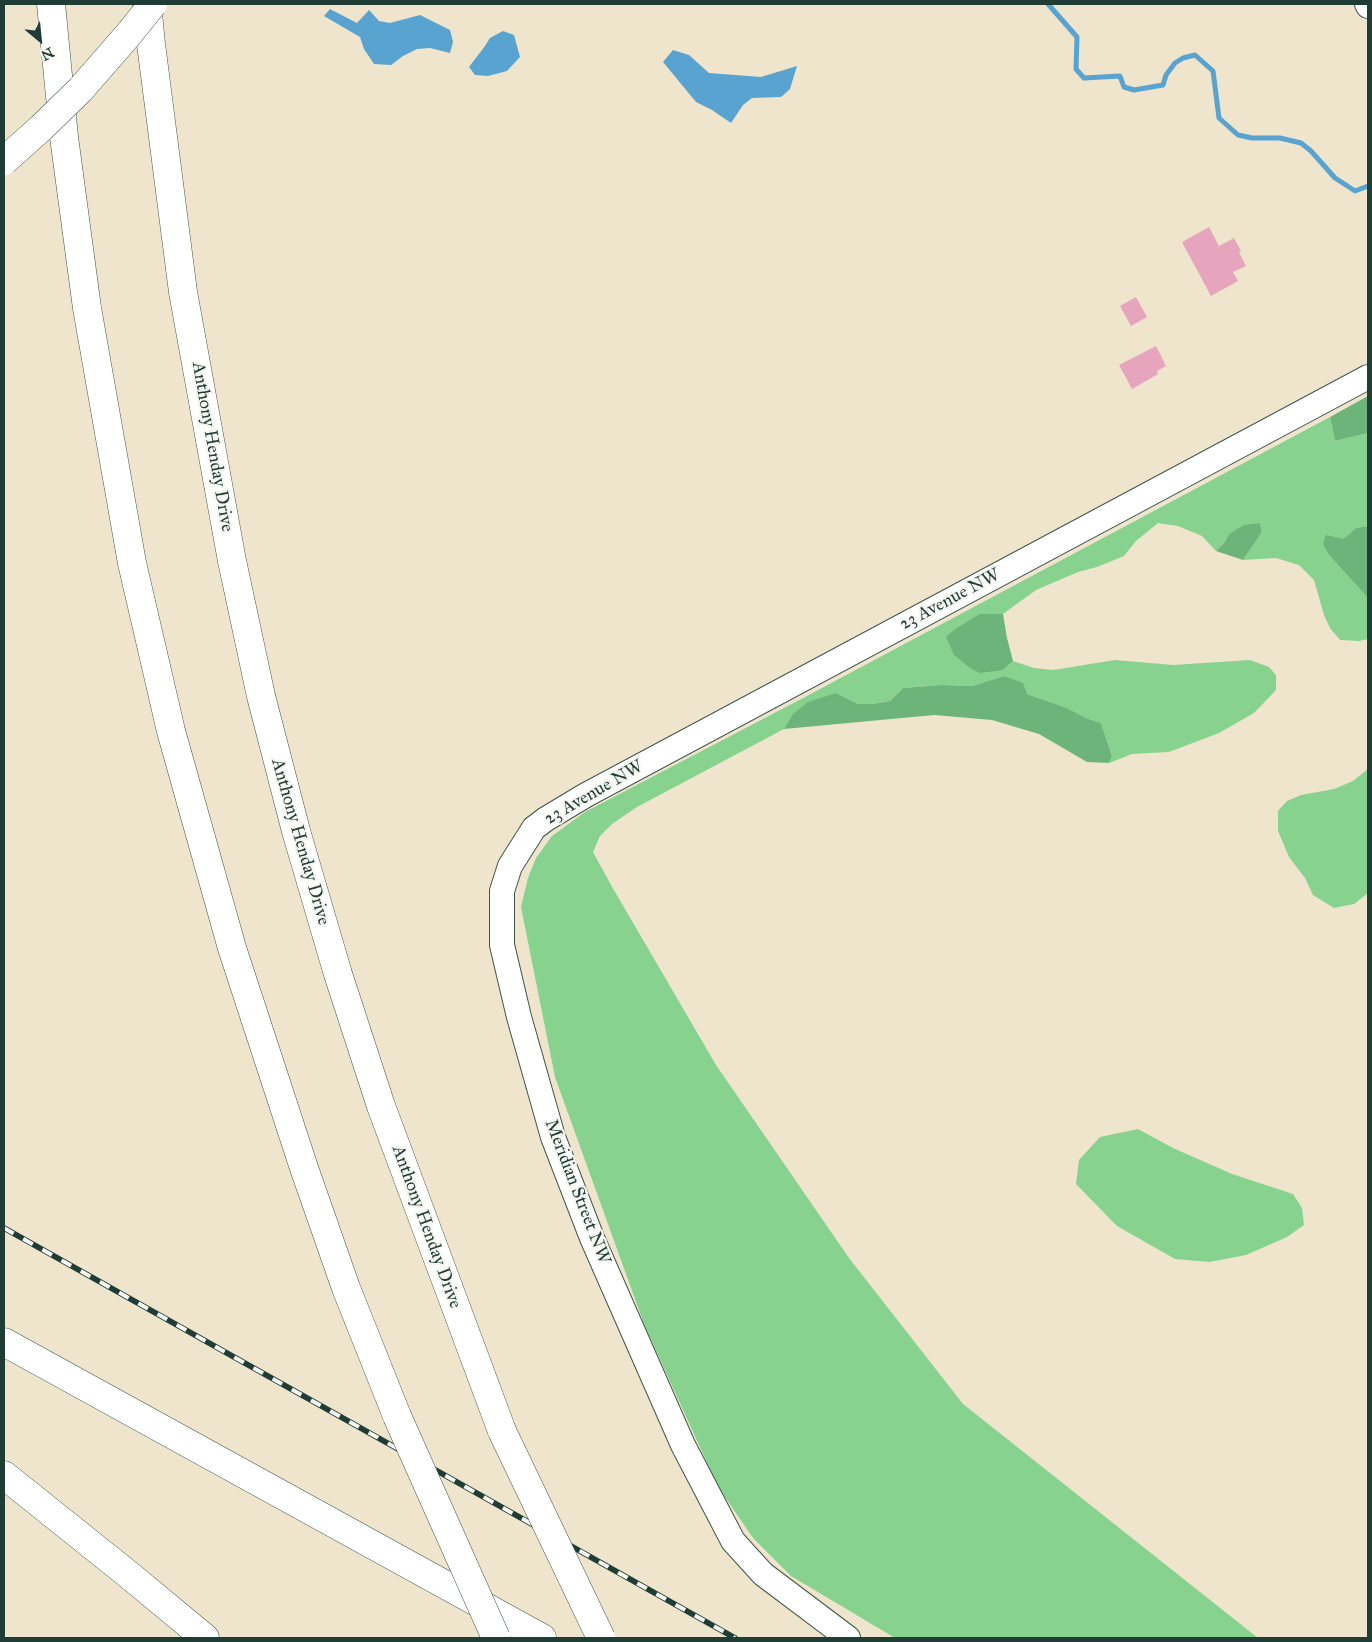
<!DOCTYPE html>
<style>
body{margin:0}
#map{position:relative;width:1372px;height:1642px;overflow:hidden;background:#efe5cc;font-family:"IM FELL Great Primer",serif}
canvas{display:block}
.frame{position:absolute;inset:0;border:5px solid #1f3d34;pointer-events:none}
.north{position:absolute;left:15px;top:15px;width:50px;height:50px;-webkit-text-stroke:4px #f6f6f2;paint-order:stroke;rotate:152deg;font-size:14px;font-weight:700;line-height:20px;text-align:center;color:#1f3d34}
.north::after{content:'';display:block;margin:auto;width:18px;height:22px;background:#1f3d34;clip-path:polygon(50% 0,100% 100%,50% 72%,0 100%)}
</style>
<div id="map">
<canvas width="1372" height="1642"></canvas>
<div class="frame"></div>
<div class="north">N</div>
</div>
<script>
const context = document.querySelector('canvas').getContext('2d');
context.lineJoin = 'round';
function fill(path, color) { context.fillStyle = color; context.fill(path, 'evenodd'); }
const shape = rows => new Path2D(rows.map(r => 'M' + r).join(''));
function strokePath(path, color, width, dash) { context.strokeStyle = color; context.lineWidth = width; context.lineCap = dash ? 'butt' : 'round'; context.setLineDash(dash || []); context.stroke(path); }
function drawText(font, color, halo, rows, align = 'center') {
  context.font = font + ' "IM FELL Great Primer",serif'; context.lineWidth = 4.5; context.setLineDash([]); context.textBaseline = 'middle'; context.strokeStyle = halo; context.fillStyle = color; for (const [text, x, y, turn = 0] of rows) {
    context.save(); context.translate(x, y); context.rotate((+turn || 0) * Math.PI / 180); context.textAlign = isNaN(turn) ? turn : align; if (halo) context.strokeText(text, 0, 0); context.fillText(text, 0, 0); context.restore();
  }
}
const green = shape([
 [1330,417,1335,441,1368,433,1368,526,1356,528,1343,539,1330,556,1368,598,1368,639,1359,641,1340,640,1330,628,1324,615,1314,580,1299,565,1276,558,1243,560,1262,532,1260,523,1229,534,1225,542,1216,551,1202,536,1178,526,1158,523,1136,541,1124,556,1097,567,1078,572,1036,590,1003,614,980,614,1003,670,1013,661,1034,668,1053,670,1115,660,1173,665,1250,660,1269,667,1276,675,1276,690,1254,713,1219,733,1169,752,1132,754,1109,763,1112,756,1101,723,1086,718,1067,708,1027,694,1004,676,972,686,941,685,903,688,890,701,873,704,858,704,836,693,792,715,784,729,637,807,612,824,600,836,593,852,611,885,716,1065,849,1258,963,1404,1258,1638,895,1638,791,1576,753,1538,718,1487,644,1324,555,1077,521,907,528,878,536,858,552,836,585,812,805,697],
 [1368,769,1368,893,1354,904,1334,908,1313,895,1305,878,1289,857,1278,831,1278,811,1287,801,1301,795,1334,789,1353,781],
 [1138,1129,1173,1148,1232,1174,1293,1194,1302,1208,1304,1225,1287,1237,1246,1255,1209,1262,1175,1259,1117,1226,1076,1184,1079,1160,1100,1137]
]);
const forest = shape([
 [1368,396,1368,433,1335,441,1330,417],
 [1260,523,1262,532,1243,560,1216,551,1225,542,1229,534,1244,525],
 [1368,526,1368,598,1330,556,1323,544,1326,535,1343,539,1356,528],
 [980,614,1003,614,1007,638,1013,661,1003,670,980,673,970,668,954,655,946,637,955,629],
 [1004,676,1023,683,1027,694,1067,708,1086,718,1101,723,1112,756,1109,763,1087,762,1039,734,992,720,934,715,784,729,792,715,808,702,836,693,858,704,873,704,890,701,903,688,941,685,972,686]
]);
const water = shape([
 [330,9,357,23,369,10,379,21,390,23,420,15,450,30,453,42,450,53,430,48,417,49,403,56,391,65,374,64,364,49,360,37,324,16],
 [503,31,514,35,520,57,507,71,488,76,475,75,469,67,485,46,490,38],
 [673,50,689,55,709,73,761,77,797,66,790,89,781,97,752,98,743,105,731,123,712,110,696,102,663,62]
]);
const stream = shape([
 [1048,4,1077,37,1076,69,1084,78,1120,76,1124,87,1134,90,1163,85,1166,75,1175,63,1183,58,1195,55,1213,71,1219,118,1238,135,1252,138,1280,138,1301,143,1311,151,1335,178,1349,187,1355,191,1368,186]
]);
const building = shape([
 [1209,227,1219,246,1234,238,1241,251,1239,252,1246,266,1233,272,1238,281,1211,296,1182,242],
 [1136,297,1147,317,1131,326,1120,306],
 [1156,346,1166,366,1157,371,1158,374,1132,389,1119,365]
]);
const minor = shape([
 [1367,4,1368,6],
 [848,1638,763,1574,733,1541,683,1445,592,1238,553,1137,519,1017,502,945,502,891,510,866,534,828,546,819,586,795,1368,377]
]);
const highway = shape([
 [51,4,64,137,87,308,132,563,171,731,232,948,304,1168,346,1288,397,1416],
 [147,4,151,44,183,292,232,561,261,696,296,831,338,974,381,1106,502,1431],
 [4,1342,542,1638],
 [4,1475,129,1575,205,1638]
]);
const rail = shape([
 [4,1228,735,1638]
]);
const highwayBridge = shape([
 [4,161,41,128,80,90,128,35,153,4],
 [397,1416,496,1638],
 [502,1431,601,1638]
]);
const streetNames = [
 ["Anthony Henday Drive",212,447,80],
 ["23 Avenue NW",950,600,-28],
 ["23 Avenue NW",594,793,-30],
 ["Anthony Henday Drive",300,842,74],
 ["Meridian Street NW",577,1192,69],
 ["Anthony Henday Drive",426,1227,70]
];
fill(green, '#87d28f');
fill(forest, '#6db47a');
fill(water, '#59a3d0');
strokePath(stream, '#59a3d0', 5);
fill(building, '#e7a5bd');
strokePath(minor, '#3e564b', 26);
strokePath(highway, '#3e564b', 29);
strokePath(minor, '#fff', 24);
strokePath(highway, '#fff', 28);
strokePath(rail, '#1f3d34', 5.5);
strokePath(rail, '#f6f6f2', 4, [11]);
strokePath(highwayBridge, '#3e564b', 29, []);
strokePath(highwayBridge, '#fff', 28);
drawText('18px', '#1f3d34', '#f6f6f2', streetNames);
</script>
